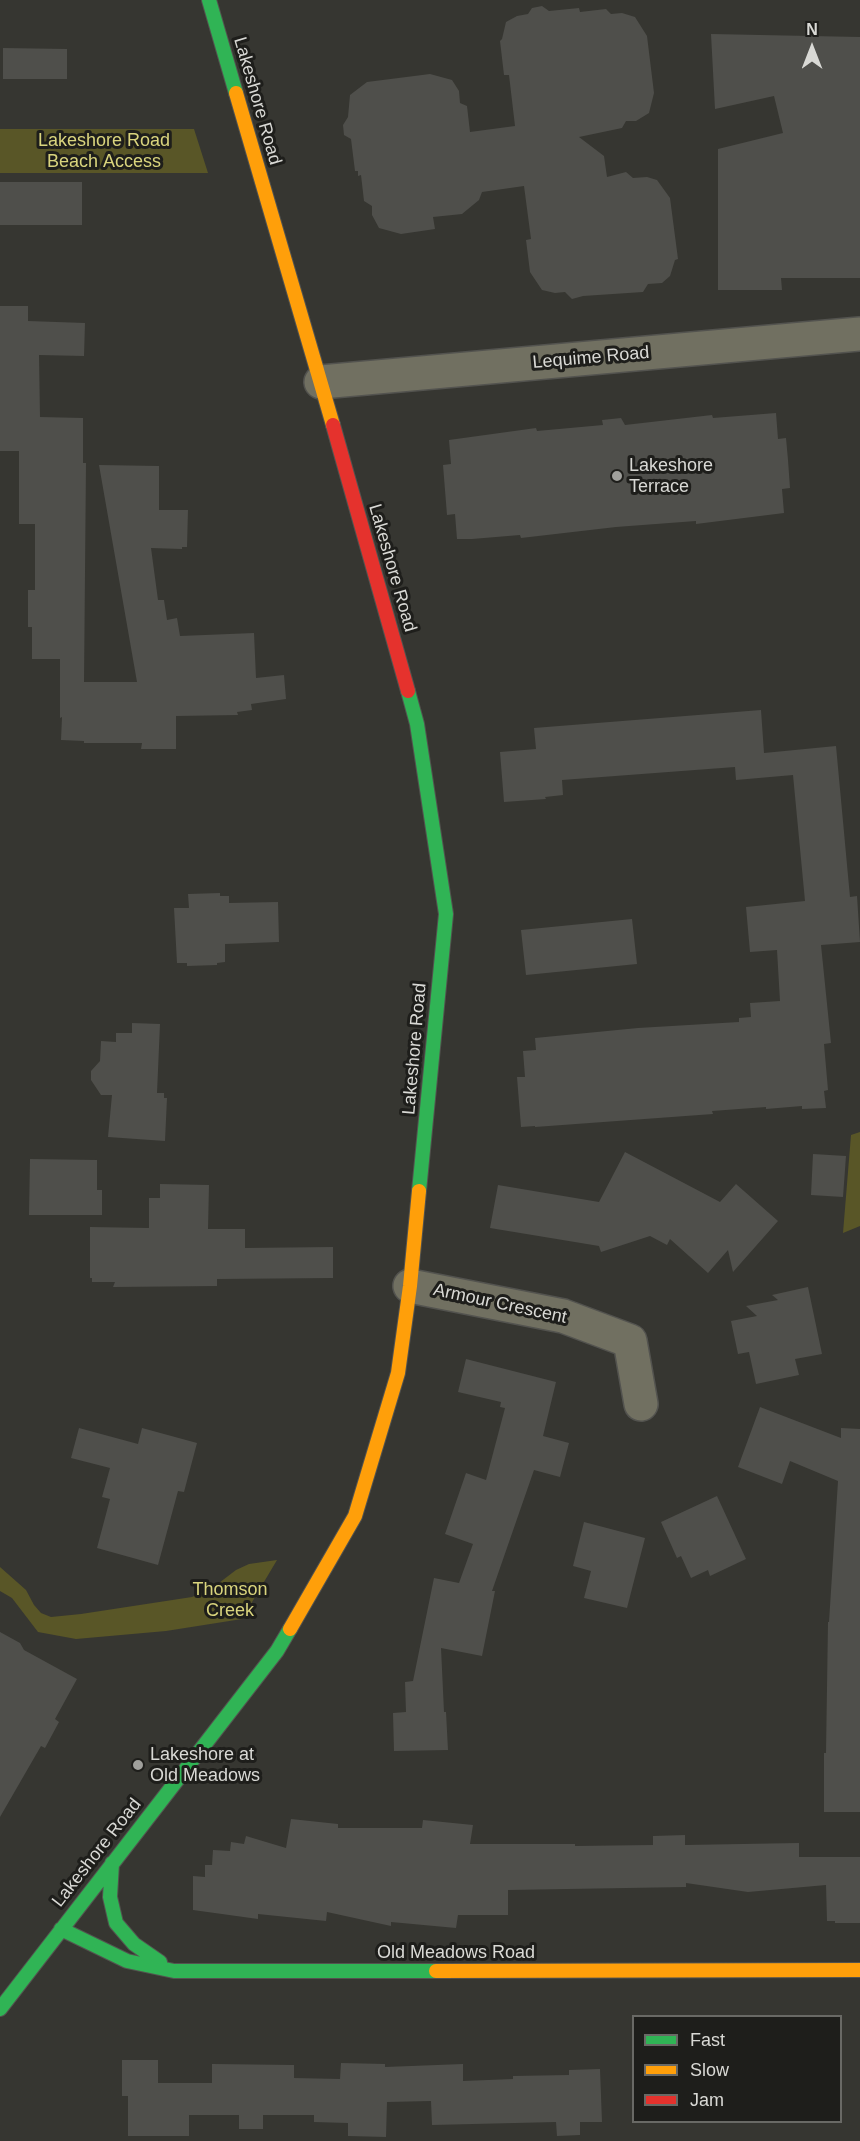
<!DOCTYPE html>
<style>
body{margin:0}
#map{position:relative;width:860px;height:2141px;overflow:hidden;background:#363631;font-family:Helvetica,sans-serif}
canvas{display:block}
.legend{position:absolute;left:632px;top:2015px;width:210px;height:108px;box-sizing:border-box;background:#1e1e1b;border:2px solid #696965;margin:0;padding:8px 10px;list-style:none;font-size:18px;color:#d9d9d5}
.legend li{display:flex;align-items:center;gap:12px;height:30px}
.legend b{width:30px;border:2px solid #696965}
.north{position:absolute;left:782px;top:18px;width:60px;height:60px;-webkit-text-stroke:4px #1e1e1b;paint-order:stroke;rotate:0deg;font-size:16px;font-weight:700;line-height:24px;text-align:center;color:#d9d9d5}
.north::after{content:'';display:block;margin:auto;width:21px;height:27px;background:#d9d9d5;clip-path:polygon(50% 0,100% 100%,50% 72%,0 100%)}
</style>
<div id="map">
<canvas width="860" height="2141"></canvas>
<ul class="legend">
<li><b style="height:8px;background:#30b455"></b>Fast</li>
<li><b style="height:8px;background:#ff9f0a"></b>Slow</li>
<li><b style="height:8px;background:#e5322d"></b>Jam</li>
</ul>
<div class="north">N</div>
</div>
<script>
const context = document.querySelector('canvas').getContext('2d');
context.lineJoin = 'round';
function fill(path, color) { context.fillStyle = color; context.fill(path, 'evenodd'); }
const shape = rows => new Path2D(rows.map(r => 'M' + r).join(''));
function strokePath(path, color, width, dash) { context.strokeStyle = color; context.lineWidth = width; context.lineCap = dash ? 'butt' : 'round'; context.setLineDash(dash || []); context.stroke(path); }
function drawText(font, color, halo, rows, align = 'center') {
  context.font = font + ' Helvetica,sans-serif'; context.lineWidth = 6; context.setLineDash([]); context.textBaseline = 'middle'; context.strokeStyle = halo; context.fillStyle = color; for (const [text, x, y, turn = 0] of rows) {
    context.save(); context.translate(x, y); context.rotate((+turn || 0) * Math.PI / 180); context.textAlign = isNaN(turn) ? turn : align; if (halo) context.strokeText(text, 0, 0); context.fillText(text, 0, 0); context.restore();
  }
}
const green = shape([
 [0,129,194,129,208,173,0,173],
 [860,1132,860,1226,843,1233,851,1135],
 [277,1560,242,1619,166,1631,76,1639,38,1632,12,1598,0,1591,0,1567,26,1590,34,1605,41,1613,51,1617,81,1614,192,1597,215,1586,236,1570,249,1564]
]);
const building = shape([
 [542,6,549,11,579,8,580,12,606,9,611,14,622,13,635,17,647,36,654,93,649,113,636,121,626,121,622,128,579,137,604,156,607,177,626,172,633,178,647,177,657,180,670,198,678,259,675,260,670,276,662,283,648,284,643,292,583,296,572,299,565,292,555,293,542,290,530,272,526,240,531,239,524,186,482,192,479,200,462,214,433,217,435,229,401,234,379,228,372,215,372,206,364,201,361,175,358,176,358,171,355,171,351,139,344,135,343,125,348,117,350,95,367,82,430,74,452,80,459,91,460,103,467,106,470,132,515,126,509,75,504,75,500,41,502,39,506,22,517,16,528,14,532,8],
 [711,34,860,37,860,278,781,278,782,290,718,290,718,149,783,133,774,96,715,109],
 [3,48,67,49,67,79,3,79],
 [0,182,82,182,82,225,0,225],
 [0,306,28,306,28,321,85,323,84,356,39,355,40,417,83,418,83,463,86,463,84,682,137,682,99,465,159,466,159,510,188,510,187,547,182,547,182,549,151,548,158,600,164,600,167,620,177,618,180,636,254,633,256,678,284,675,286,699,251,704,252,710,237,712,238,715,176,716,176,749,141,749,142,743,84,743,84,741,61,740,62,717,60,718,60,659,32,659,32,627,28,627,28,590,35,590,35,524,19,524,19,451,0,451],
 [776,413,778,439,786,438,788,460,790,488,782,489,784,513,696,524,696,521,616,527,521,538,520,535,472,539,457,539,455,514,447,515,443,465,451,464,449,440,536,428,537,431,603,425,602,420,621,418,625,425,712,415,713,418],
 [761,710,764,753,836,746,850,897,857,896,860,942,821,945,831,1043,824,1044,828,1090,824,1091,826,1108,802,1109,802,1106,766,1109,766,1107,712,1111,713,1114,535,1127,535,1126,521,1127,517,1077,525,1077,523,1051,536,1050,535,1038,638,1028,739,1022,739,1018,751,1017,750,1003,780,1001,777,950,750,952,746,907,805,901,793,775,736,780,735,767,562,780,563,795,545,797,546,799,504,802,500,752,536,749,534,728],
 [220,893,220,896,229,896,229,903,278,902,279,942,225,944,225,962,217,963,217,965,187,966,187,963,177,963,174,908,189,908,188,894],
 [632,919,637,964,526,975,521,930],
 [132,1023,160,1024,157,1093,164,1093,164,1098,167,1098,165,1141,108,1137,112,1095,101,1095,91,1080,91,1071,100,1061,101,1041,116,1042,116,1033,132,1033],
 [625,1152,720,1202,736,1184,778,1221,733,1272,728,1250,708,1273,670,1239,667,1245,650,1236,601,1252,599,1246,490,1228,498,1185,599,1202],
 [813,1154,846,1156,843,1197,811,1195],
 [30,1159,97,1160,97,1190,102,1190,102,1215,29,1215],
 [160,1184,209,1185,208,1229,245,1229,245,1248,333,1247,333,1278,217,1279,217,1286,113,1287,115,1282,92,1282,92,1278,90,1278,90,1227,149,1228,149,1198,160,1198],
 [808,1287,822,1354,795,1359,799,1375,756,1384,749,1352,738,1354,731,1321,757,1316,746,1306,778,1300,772,1295],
 [466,1359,556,1382,543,1436,569,1443,560,1477,534,1470,492,1591,495,1591,482,1656,441,1648,444,1712,446,1712,448,1750,394,1751,393,1713,406,1712,405,1682,413,1681,434,1578,459,1583,473,1544,445,1534,466,1473,486,1480,505,1408,500,1407,501,1402,458,1392],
 [760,1407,841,1438,841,1428,860,1429,860,1812,824,1812,824,1753,826,1753,828,1622,829,1622,838,1481,790,1461,782,1484,738,1467],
 [79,1428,138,1444,142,1428,197,1443,184,1492,178,1491,158,1565,97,1548,110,1499,102,1497,110,1468,71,1458],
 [717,1496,746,1559,710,1576,708,1570,691,1578,681,1556,677,1558,661,1522],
 [584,1522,645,1538,627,1608,584,1598,591,1571,573,1566],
 [0,1632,20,1643,24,1650,77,1679,55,1719,59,1722,45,1748,41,1746,0,1817],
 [291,1819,338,1824,338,1828,422,1828,423,1820,473,1825,470,1844,575,1844,575,1846,653,1845,653,1836,685,1835,685,1845,799,1843,799,1857,860,1857,860,1923,835,1923,835,1921,827,1921,826,1885,748,1892,686,1883,686,1887,508,1890,508,1915,458,1915,456,1928,391,1922,391,1926,327,1912,326,1921,258,1914,258,1919,193,1910,193,1876,205,1877,205,1865,212,1865,213,1850,230,1851,231,1842,244,1844,246,1836,286,1848],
 [122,2060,158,2060,158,2083,212,2083,212,2064,294,2065,294,2078,340,2079,341,2063,385,2064,385,2067,463,2064,463,2081,513,2079,513,2076,569,2075,569,2070,600,2069,602,2122,580,2122,580,2135,557,2136,556,2122,432,2125,431,2101,387,2102,386,2137,348,2136,348,2123,314,2122,314,2115,263,2115,263,2129,239,2129,239,2115,189,2115,189,2136,128,2136,128,2096,122,2096]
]);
const street = shape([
 [321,382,860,334],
 [410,1286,563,1316,630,1341,641,1404]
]);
const fast = shape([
 [209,0,236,93],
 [408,691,417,724,446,914,419,1191],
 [112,1863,110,1897,116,1923,134,1944,160,1962],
 [61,1929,127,1961,174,1971,436,1971],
 [0,2009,277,1651,290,1629]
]);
const slow = shape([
 [236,93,333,425],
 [290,1629,355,1516,398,1373,410,1286,419,1191],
 [436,1971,860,1970]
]);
const jam = shape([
 [333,425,408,691]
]);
const markers = [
 [617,476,6,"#a0a09c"],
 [138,1765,6,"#a0a09c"]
];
const streetNames = [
 ["Lakeshore Road",257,101,74],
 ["Lequime Road",591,358,-5],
 ["Lakeshore Road",392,568,74],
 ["Lakeshore Road",415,1049,-85],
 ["Armour Crescent",500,1304,12],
 ["Lakeshore Road",97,1853,-52],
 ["Old Meadows Road",456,1953]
];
const parkNames = [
 ["Lakeshore Road",104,141],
 ["Beach Access",104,162],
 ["Thomson",230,1590],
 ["Creek",230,1611]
];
const poiNames = [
 ["Lakeshore",629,466],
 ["Terrace",629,487],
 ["Lakeshore at",150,1755],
 ["Old Meadows",150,1776]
];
fill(green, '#595627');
fill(building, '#4f4f4b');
strokePath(street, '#53534f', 36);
strokePath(fast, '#53534f', 16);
strokePath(slow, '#53534f', 16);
strokePath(jam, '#53534f', 16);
strokePath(street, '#717061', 33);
strokePath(fast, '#30b455', 14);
strokePath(slow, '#ff9f0a', 14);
strokePath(jam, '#e5322d', 14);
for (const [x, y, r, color] of markers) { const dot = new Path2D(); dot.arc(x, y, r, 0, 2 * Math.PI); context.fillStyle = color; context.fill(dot); strokePath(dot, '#1e1e1b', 2); }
drawText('18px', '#d9d9d5', '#1e1e1b', streetNames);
drawText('18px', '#d9d47d', '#1e1e1b', parkNames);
drawText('18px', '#d9d9d5', '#1e1e1b', poiNames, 'left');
</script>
